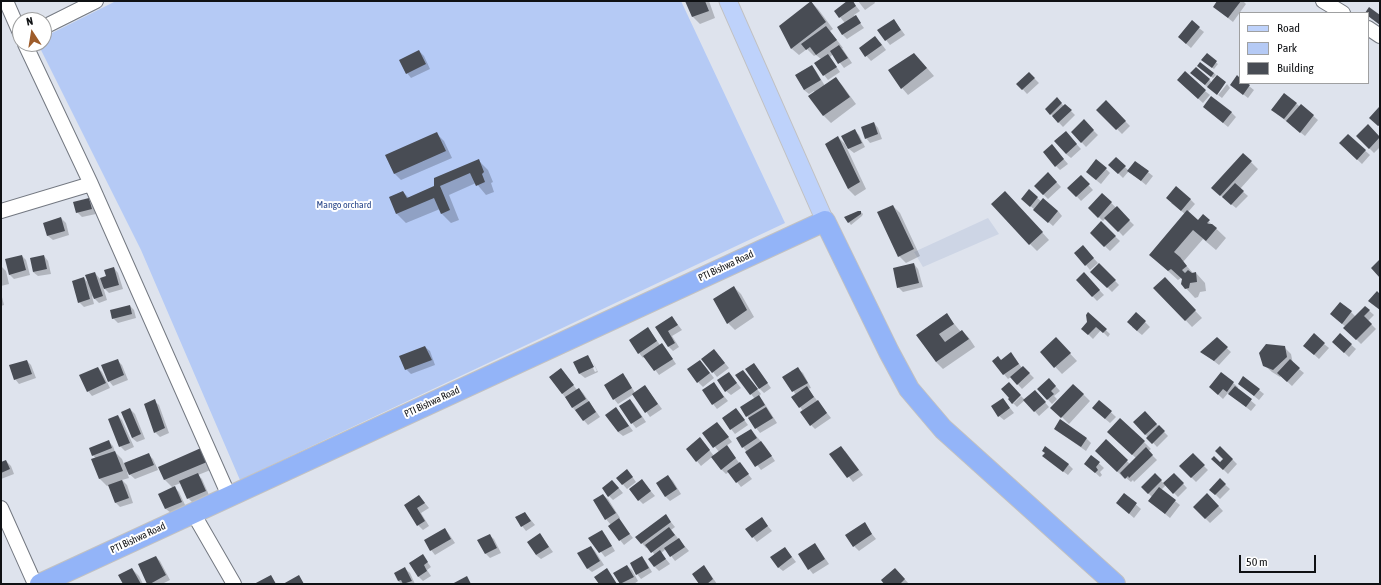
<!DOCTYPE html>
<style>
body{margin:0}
#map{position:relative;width:1381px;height:585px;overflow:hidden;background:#dee3ed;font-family:"Asap Condensed",sans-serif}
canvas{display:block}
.frame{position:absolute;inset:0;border:2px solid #0f1114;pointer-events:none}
.legend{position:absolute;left:1239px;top:12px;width:130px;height:72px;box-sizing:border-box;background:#fff;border:1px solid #9fa0a1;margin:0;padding:5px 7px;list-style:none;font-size:12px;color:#0f1114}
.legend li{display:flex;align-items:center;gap:8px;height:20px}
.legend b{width:20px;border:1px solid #9fa0a1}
.north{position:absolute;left:12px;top:12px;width:40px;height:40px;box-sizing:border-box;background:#fff;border:1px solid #9fa0a1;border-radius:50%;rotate:348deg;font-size:11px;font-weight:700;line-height:16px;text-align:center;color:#0f1114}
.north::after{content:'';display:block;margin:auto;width:14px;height:18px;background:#9e5c2a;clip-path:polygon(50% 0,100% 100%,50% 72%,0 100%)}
.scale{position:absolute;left:1239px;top:555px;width:77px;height:18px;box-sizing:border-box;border:2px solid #0f1114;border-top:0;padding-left:5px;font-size:12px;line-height:14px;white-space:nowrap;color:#0f1114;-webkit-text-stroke:3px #fff;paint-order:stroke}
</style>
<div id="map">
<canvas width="1381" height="585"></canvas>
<div class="frame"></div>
<ul class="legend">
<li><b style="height:5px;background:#bed2fb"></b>Road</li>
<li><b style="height:11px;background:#b5caf5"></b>Park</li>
<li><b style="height:11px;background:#484c54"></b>Building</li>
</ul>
<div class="north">N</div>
<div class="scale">50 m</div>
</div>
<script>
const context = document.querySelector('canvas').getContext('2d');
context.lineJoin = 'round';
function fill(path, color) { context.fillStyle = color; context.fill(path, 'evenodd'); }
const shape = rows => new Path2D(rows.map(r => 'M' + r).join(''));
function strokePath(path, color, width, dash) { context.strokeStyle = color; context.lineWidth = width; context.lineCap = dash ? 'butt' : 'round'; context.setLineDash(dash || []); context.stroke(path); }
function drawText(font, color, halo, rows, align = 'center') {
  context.font = font + ' "Asap Condensed",sans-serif'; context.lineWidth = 4; context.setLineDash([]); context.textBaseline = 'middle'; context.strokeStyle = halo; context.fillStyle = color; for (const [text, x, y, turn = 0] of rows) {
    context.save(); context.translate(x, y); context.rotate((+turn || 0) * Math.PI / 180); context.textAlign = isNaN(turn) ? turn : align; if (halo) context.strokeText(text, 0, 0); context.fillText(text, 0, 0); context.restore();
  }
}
const built = shape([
 [988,218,999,234,923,267,914,252]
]);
const green = shape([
 [116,1,681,1,785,223,240,480,141,250,38,44,44,44,44,37]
]);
const shadow = shape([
 [686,1,709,1,715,18,700,24,693,17],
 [849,1,852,1,860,11,854,15,864,28,847,39,842,34,845,23,835,11],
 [858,1,874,1,875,3,865,10],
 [1218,1,1243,1,1246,4,1233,22,1219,11],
 [811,2,818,9,833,29,830,31,843,48,842,48,852,63,844,68,833,54,830,57,840,72,828,80,824,75,821,59,816,55,814,56,807,49,799,55,792,49,780,26],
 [894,20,905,35,890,45,886,40],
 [1199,28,1204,32,1191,48,1184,42],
 [880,42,886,50,871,61,860,49],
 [419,51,424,56,430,69,411,78,407,73],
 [1207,55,1218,64,1214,69,1205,62],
 [921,61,934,76,908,95,902,88],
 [812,66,816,71,825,86,835,78,842,85,856,104,831,123,824,116,810,96,815,93,814,91,809,94,804,90,796,75],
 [1200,68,1214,73,1216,75,1213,78],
 [1196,69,1211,81,1210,89,1196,78],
 [1029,73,1039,83,1027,94,1018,84],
 [1240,79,1240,83,1245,83,1254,90,1248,98,1231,85],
 [1182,84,1205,91,1210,95,1203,103],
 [1227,84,1230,88,1222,98,1218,95],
 [1057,99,1064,106,1065,105,1075,115,1063,127,1046,109],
 [1106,102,1130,126,1122,134,1098,110],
 [1297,104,1300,107,1301,105,1318,120,1305,136,1277,114],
 [1204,107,1231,112,1236,117,1228,127],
 [1084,121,1098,135,1086,147,1072,132],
 [874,123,878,128,882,139,870,143,866,138],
 [1368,126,1380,138,1380,147,1374,153,1357,136],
 [854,130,859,135,865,147,854,153,849,149,843,136],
 [437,134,444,141,452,158,401,180,394,173],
 [1348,135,1370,155,1362,164,1345,148],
 [838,137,845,144,866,189,855,196,848,189],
 [1070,137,1081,149,1071,158,1066,154],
 [1056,150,1068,164,1060,170,1056,166],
 [1244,155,1258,169,1240,189,1248,196,1236,208,1220,195],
 [1116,158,1129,171,1135,162,1153,176,1146,185,1129,171,1123,178,1110,165],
 [478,160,488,170,493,182,491,183,494,192,486,195,476,183,449,195,459,220,451,223,442,214,440,209,406,223,397,214,390,197,403,192,409,198,435,187],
 [1106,169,1110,173,1101,184,1091,176],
 [1048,173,1061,187,1048,199,1035,186],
 [1081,177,1093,190,1081,201,1069,188],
 [1029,191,1042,202,1058,211,1062,216,1053,226,1027,203],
 [1102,194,1134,225,1123,236,1106,218,1103,221,1089,208],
 [1012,199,1049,240,1037,251,1030,244],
 [1190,199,1195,204,1188,212,1199,221,1203,216,1226,238,1216,250,1203,239,1183,262,1193,273,1196,273,1205,283,1206,291,1200,292,1198,297,1195,298,1182,284,1183,279,1181,278,1178,280,1150,255,1185,214,1171,203],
 [89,200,93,204,96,214,82,217,77,212],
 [893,206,900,213,920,256,906,263,899,256],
 [861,212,863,214,862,216,851,225,845,217],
 [61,218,66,223,69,235,53,240,48,236,45,223],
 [1101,223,1120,241,1110,251,1091,233],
 [1087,251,1098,263,1090,270,1086,265],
 [22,256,26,260,30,275,14,279,9,274],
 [44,256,48,261,51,274,38,276,33,272],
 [914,264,918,269,923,287,903,292,898,287],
 [1099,264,1119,285,1112,292,1092,272],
 [1,266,6,271,9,284,1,286],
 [114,268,118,273,123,289,109,293,103,287,107,300,99,303,92,296,94,304,84,307,79,302,84,278,89,284,95,273,100,279,107,277],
 [1084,274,1104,295,1097,301,1077,280],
 [1165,279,1202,318,1192,327,1155,288],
 [734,287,741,294,754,317,735,330,728,323],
 [1,293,4,305,1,306],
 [130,306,134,310,136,318,118,323,113,318],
 [1365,307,1374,315,1368,321,1376,329,1361,344,1345,328,1346,327,1336,319,1351,312,1356,317],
 [1088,313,1110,334,1108,337,1101,330,1093,339,1083,329,1088,323],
 [1136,313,1150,327,1142,335,1132,327],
 [946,314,961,332,962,331,969,338,975,347,943,369,936,362,917,335],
 [672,317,682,330,672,336,679,347,673,351,669,347,656,327],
 [648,328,660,345,662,344,666,349,676,364,659,375,645,356,643,358,639,353],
 [1340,335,1356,349,1349,357,1333,342],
 [1217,339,1231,352,1219,365,1202,352],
 [1324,344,1329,348,1319,359,1309,350],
 [1063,346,1077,361,1062,374,1041,352],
 [425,347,430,351,435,365,411,374,406,369],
 [1284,347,1291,354,1293,364,1304,373,1292,386,1281,376,1280,377,1272,372,1264,365],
 [714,350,729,368,717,377,713,372],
 [587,356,591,360,589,360,595,372,597,371,592,360,598,372,585,378,580,374,575,363],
 [1015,358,1022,368,1023,367,1034,378,1022,389,1011,377,1008,379,993,361],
 [117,360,122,365,128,380,113,386,109,381],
 [27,361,31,365,36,378,19,384,15,379],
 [754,364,771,388,764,393,760,389],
 [704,365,714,378,703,387,698,382],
 [98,368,102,372,110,388,92,396,88,391],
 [798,369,803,373,811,388,808,389,831,418,815,429,811,425,803,411,800,407,796,395,784,377],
 [1221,373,1233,383,1238,387,1237,389,1256,405,1251,411,1228,393,1223,399,1210,387],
 [565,374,577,390,579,389,583,393,600,417,588,425,573,408,551,378],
 [623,375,627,379,635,393,645,386,662,409,650,417,634,394,618,404,614,399],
 [747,376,761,394,759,396,763,401,777,423,760,433,747,416,755,399,751,394],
 [733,378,741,388,731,395,726,391],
 [1049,379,1060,391,1054,396,1057,399,1052,404,1038,389],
 [713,383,728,401,717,409,713,404],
 [1009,383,1012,402,1013,404,1021,396,1025,400,1035,391,1049,407,1039,416,1025,400,1017,407,1009,399],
 [1244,388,1259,390,1264,394,1259,400],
 [1083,394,1090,401,1069,424,1059,414],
 [1003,399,1014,413,1004,420,999,416],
 [630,400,634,404,646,422,636,428,632,423],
 [154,401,159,405,169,433,160,437,155,432],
 [1099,401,1116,417,1110,423,1097,412],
 [616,408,633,431,623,436,618,432],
 [130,409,135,414,145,439,137,442,132,438],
 [736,409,748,425,735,434,731,429],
 [1145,412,1168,436,1157,447,1134,422],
 [118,416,122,420,134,447,125,451,120,446],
 [717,423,732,442,726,446,752,479,741,487,729,472,726,474,721,469,712,457,701,466,687,449,704,443,714,456,719,452,704,433],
 [1055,429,1087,439,1091,443,1086,451],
 [751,430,765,446,775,461,761,470,743,447],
 [1115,439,1144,442,1151,449,1148,451,1157,460,1134,482,1133,480,1131,482,1125,477,1124,478,1096,451,1106,441,1130,464,1136,458],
 [108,441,113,446,115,452,122,459,124,464,148,454,153,459,158,470,135,479,127,472,129,478,122,480,127,485,133,503,120,507,116,503,109,485,107,486,100,479,93,460,96,459,93,455],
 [1220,447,1237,464,1228,474,1213,459,1220,463,1224,459],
 [201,449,213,469,198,475,202,479,209,495,193,503,188,498,181,483,173,486,179,492,186,507,171,513,166,509,160,494,173,488,165,480,160,467],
 [845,451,863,475,853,482,831,454],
 [1193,455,1208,470,1196,482,1180,466],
 [1091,456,1104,468,1100,472,1102,475,1100,477,1090,468],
 [1048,460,1068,464,1073,469,1068,475],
 [6,461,11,466,14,474,1,479,1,463],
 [1155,474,1164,484,1174,474,1187,488,1178,497,1166,485,1161,490,1180,505,1170,518,1149,501,1152,497,1142,487],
 [631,475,636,482,627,489,617,478],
 [668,476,673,481,681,494,670,501,665,496],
 [1220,480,1230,489,1220,499,1211,490],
 [642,481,655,496,643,504,639,500],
 [617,486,623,493,613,500,609,496],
 [1124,494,1141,509,1134,518,1117,503],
 [1207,494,1223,511,1210,523,1194,507],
 [603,495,608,499,620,518,618,519,633,538,624,545,620,540,611,525,606,519,594,501],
 [419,496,429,508,421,513,429,526,423,530,418,525,405,505],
 [525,513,535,525,526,531,522,526],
 [666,516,675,527,671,530,689,551,675,561,666,549,661,553,670,564,659,571,655,567,655,555,648,547,646,548,642,543],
 [761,518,772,531,757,542,753,537],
 [864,524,876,539,859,551,854,546],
 [445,529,449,534,455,543,435,555,431,550],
 [602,531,606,536,615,551,605,557,590,538],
 [540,534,553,552,541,559,536,555],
 [489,535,494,539,501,553,490,558,486,554,479,541],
 [815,544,829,564,813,574,809,569],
 [591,547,595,551,604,565,592,572,587,568],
 [785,548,796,562,783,571,778,567],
 [423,556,431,567,427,570,431,576,423,581,418,576],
 [156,557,160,561,170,580,162,584,149,584],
 [642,557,646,562,652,572,641,579,637,574],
 [627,566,632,570,638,581,634,584,621,584,614,573],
 [704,567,708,571,717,584,700,584],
 [132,569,139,576,143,584,124,584],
 [405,569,410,573,415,584,402,584,398,581],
 [900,574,909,584,885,584]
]);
const building = shape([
 [685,1,705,1,709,11,692,17],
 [811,1,826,22,791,49,779,26],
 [847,1,853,1,856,6,839,18,834,11],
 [1217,1,1241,1,1228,18,1213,7],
 [1369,7,1380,15,1380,25,1368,16,1368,13,1365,13],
 [856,15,861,23,842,35,837,27],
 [894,19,901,30,885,41,877,30],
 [1192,20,1200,27,1186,44,1178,37],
 [826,26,837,40,816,55,810,47,806,50,801,44],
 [875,36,882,45,865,57,859,48],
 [839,45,848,58,838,64,830,51],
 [419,50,426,64,406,74,399,60],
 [914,53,927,68,901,89,888,70],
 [1207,53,1217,61,1212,68,1201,60],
 [828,54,837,67,823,76,814,63],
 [1200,62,1214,73,1211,77,1197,66],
 [812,65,821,80,804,90,795,75],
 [1196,67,1210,79,1205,85,1190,73],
 [1185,71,1206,90,1198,99,1177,80],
 [1029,72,1035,78,1022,90,1016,84],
 [1217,75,1226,82,1217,95,1207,87],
 [1237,75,1240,78,1240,83,1247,83,1250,85,1243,95,1230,85],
 [836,77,850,97,823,116,808,96],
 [1284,93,1297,103,1284,119,1271,110],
 [1211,96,1232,112,1223,123,1203,107],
 [1057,97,1062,103,1050,115,1045,109],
 [1106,100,1126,121,1116,130,1096,110],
 [1065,104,1072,110,1058,123,1052,116],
 [1301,104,1314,115,1300,133,1286,121],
 [1379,107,1380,108,1380,125,1378,126,1369,118],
 [1084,119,1094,130,1081,143,1071,132],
 [874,122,878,134,865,139,861,127],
 [1368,124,1380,137,1369,149,1356,136],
 [855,129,862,143,848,149,841,136],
 [1066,131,1077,144,1066,154,1054,141],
 [437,132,446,151,394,174,385,155],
 [1348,134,1366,150,1357,160,1339,143],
 [838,136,860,182,848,189,825,144],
 [1052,144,1064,159,1055,167,1043,152],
 [1243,153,1252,161,1220,196,1211,188],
 [1116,157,1126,166,1118,174,1108,165],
 [479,159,484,172,482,174,485,182,476,186,470,173,440,186,450,210,441,214,434,198,396,214,389,197,403,191,407,198,434,186,434,178],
 [1096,159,1107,168,1096,180,1086,172],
 [1135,161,1149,171,1141,181,1127,171],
 [1048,172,1057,182,1043,195,1034,186],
 [1081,175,1090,184,1076,197,1067,188],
 [1235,183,1244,191,1231,205,1222,197],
 [1176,186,1191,199,1181,211,1166,198],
 [1029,189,1038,197,1030,207,1021,199],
 [1005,191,1043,232,1029,245,991,204],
 [1102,193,1112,202,1098,218,1088,208],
 [89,198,92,209,76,213,73,202],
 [1043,198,1058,211,1048,223,1033,210],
 [893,205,914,249,898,257,877,212],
 [1117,206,1130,220,1118,232,1104,218],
 [1187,210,1198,220,1203,214,1210,220,1207,223,1209,224,1212,224,1217,228,1206,241,1193,230,1174,252,1180,257,1187,266,1182,270,1185,273,1188,270,1192,273,1196,272,1197,282,1190,283,1189,288,1185,289,1181,284,1182,279,1171,269,1168,271,1149,255],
 [858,211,861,211,861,214,848,223,844,217],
 [61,217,65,231,47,236,43,223],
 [1101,221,1116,236,1104,247,1090,233],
 [1083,245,1094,258,1085,266,1074,253],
 [22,255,26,270,9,275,5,259],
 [44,255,47,269,33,272,30,258],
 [1380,259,1380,278,1371,268],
 [914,263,919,283,897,288,893,268],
 [1099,263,1116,280,1107,288,1090,272],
 [114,267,119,285,104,289,100,278,106,276,104,270],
 [95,272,103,296,94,299,85,275],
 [1084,272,1100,290,1092,297,1076,280],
 [84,277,90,299,78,303,72,281],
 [1165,277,1196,310,1185,321,1153,288],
 [734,286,747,310,727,324,713,299],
 [1377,291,1380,294,1380,310,1368,301],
 [1340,302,1352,311,1342,324,1330,314],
 [130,305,132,314,112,319,110,310],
 [1365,306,1370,310,1364,316,1372,324,1356,340,1343,328],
 [1088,312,1107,329,1103,333,1096,327,1088,335,1081,329,1087,322,1086,315],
 [1136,312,1146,321,1137,331,1127,322],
 [947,313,954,324,939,334,945,342,962,330,969,339,936,362,916,335],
 [672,316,678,325,668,331,675,343,668,347,655,327],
 [648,327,657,341,638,354,629,340],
 [1314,333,1325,343,1314,355,1303,346],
 [1340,333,1352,344,1344,353,1332,342],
 [1056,337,1071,353,1054,368,1040,352],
 [1217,337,1228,347,1214,361,1200,352],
 [662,343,673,359,654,371,643,356],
 [1266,344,1285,346,1287,357,1273,370,1263,366,1259,353],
 [425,346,432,360,405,370,399,356],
 [714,349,725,363,712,373,701,359],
 [1011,352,1019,364,1003,375,992,361,998,356,1001,360],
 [588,355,594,367,579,374,573,362],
 [118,359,124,375,108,382,101,365],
 [1290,359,1300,368,1287,382,1277,373],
 [27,360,32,374,14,380,9,365],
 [700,360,710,373,697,383,687,369],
 [754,363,768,383,759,389,745,369],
 [1023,366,1030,373,1017,385,1010,377],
 [98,367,106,383,87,392,79,375],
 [798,367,808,383,792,392,782,377],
 [561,368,574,385,562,394,549,377],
 [743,370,758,389,750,395,735,375],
 [729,372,737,383,725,392,717,380],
 [1221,372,1234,382,1227,392,1223,389,1218,395,1209,387],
 [623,373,632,388,613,400,604,385],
 [1243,376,1260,389,1254,396,1238,384],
 [1049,378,1056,386,1051,391,1054,394,1047,400,1037,389],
 [714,382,724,397,712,405,702,390],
 [1009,382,1021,395,1012,404,1008,399,1009,398,1001,389],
 [1073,384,1084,394,1061,418,1050,408],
 [645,385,658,404,645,413,632,394],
 [807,386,814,397,799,408,791,397],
 [1235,386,1252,399,1246,407,1228,394],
 [579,388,586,399,572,408,565,397],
 [1035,390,1046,402,1034,412,1023,400],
 [759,395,765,405,746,417,740,407],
 [1003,398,1010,408,998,417,991,406],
 [155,399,165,428,154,433,144,404],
 [630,399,642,417,631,424,619,406],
 [818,400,827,413,810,426,800,412],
 [1099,400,1112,411,1105,419,1092,408],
 [589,401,596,412,583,421,575,410],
 [616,407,629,426,618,432,605,415],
 [766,407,773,418,755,429,748,418],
 [130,408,141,434,132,438,121,412],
 [736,408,745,420,730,430,722,418],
 [1145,411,1157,424,1145,435,1133,422],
 [118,415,130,443,119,447,108,419],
 [1120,418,1145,441,1132,455,1107,432],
 [1060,419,1087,438,1081,447,1054,429],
 [717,422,729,437,713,448,702,433],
 [1159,425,1165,431,1152,444,1146,438],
 [751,429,757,438,742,448,736,438],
 [700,437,710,450,696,462,686,449],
 [1106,439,1128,460,1117,472,1095,451],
 [109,440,112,448,92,456,89,448],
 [761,441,772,456,755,467,745,452],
 [727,445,736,458,721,470,711,457],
 [841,446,859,470,847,478,829,454],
 [1045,446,1069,464,1063,472,1042,456,1045,453,1042,451],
 [1220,446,1233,459,1223,470,1211,459,1214,456,1220,462,1223,459,1215,451],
 [1146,447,1153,455,1129,478,1128,476,1125,479,1120,473],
 [201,448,207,462,164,480,158,467],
 [115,451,123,471,99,479,91,459],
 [149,453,154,465,129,475,124,463],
 [1193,453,1205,465,1191,478,1179,466],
 [1091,455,1100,462,1096,467,1098,470,1095,473,1084,464],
 [6,460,10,469,1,473,1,462],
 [740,462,749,474,736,483,727,471],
 [627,469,633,477,622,485,616,478],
 [198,473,206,491,187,499,179,481],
 [1155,473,1162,480,1148,494,1141,487],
 [1174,473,1184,483,1173,494,1163,483],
 [668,475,677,489,665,497,656,483],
 [1220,478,1226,484,1215,495,1209,490],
 [642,479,651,491,638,501,629,489],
 [122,480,129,498,115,503,108,485],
 [612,480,619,488,608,497,602,488],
 [175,486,182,502,165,509,158,494],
 [1159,487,1176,500,1165,514,1148,501],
 [1124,493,1137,503,1129,514,1116,503],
 [1207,493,1219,506,1205,519,1193,507],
 [603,494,616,513,605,520,593,500],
 [419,495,425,503,417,508,425,521,417,526,404,505],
 [525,512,531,521,521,527,515,517],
 [666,514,671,522,641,544,635,537],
 [762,517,768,526,752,538,745,529],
 [619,518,630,534,619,541,608,526],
 [865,522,872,534,853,547,845,535],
 [669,527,675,535,651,553,645,545],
 [445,528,451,539,430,551,424,540],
 [602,530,612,546,599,553,588,538],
 [540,533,549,547,536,555,527,542],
 [490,534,497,548,485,554,477,540],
 [679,538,685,547,670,557,664,548],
 [815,543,825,559,808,570,798,554],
 [591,546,600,561,587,569,577,553],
 [785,547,792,557,778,568,770,557],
 [660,550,666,559,654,567,648,559],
 [423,554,428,562,424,565,427,571,418,577,409,563],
 [156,556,166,575,150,584,147,584,138,564],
 [642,556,649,568,636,575,630,563],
 [627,565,634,577,620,584,613,573],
 [704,565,713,579,707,584,699,584,692,574],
 [405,567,412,581,403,584,401,580,398,581,394,573],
 [132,568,141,584,123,584,118,575],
 [607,568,617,584,599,584,594,577],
 [895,568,905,579,900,584,884,584,881,580],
 [271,575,276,584,254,584],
 [299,575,304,584,283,584],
 [467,576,471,584,452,584]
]);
const minor = shape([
 [6,1,20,33],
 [1323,1,1343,13],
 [44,27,96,1],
 [1368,28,1380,36],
 [25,44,91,184,229,496],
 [1,211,91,184],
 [1,508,35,584],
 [193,513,234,584]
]);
const major = shape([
 [728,1,825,221]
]);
const highway = shape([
 [40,584,825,221,889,352,909,389,943,429,1115,584]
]);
const parkNames = [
 ["Mango orchard",344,205]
];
const streetNames = [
 ["PTI Bishwa Road",726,266,-25],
 ["PTI Bishwa Road",432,402,-25],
 ["PTI Bishwa Road",138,538,-25]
];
fill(built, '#cdd5e5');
fill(green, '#b5caf5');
fill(shadow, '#0003');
fill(building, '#484c54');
strokePath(minor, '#737881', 16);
strokePath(major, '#c1c1c2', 19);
strokePath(highway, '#c1c1c2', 22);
strokePath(minor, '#fff', 14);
strokePath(major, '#bed2fb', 17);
strokePath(highway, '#93b4f8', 20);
drawText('10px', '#2d4a8c', '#fff', parkNames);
drawText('10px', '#0f1114', '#fff', streetNames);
</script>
